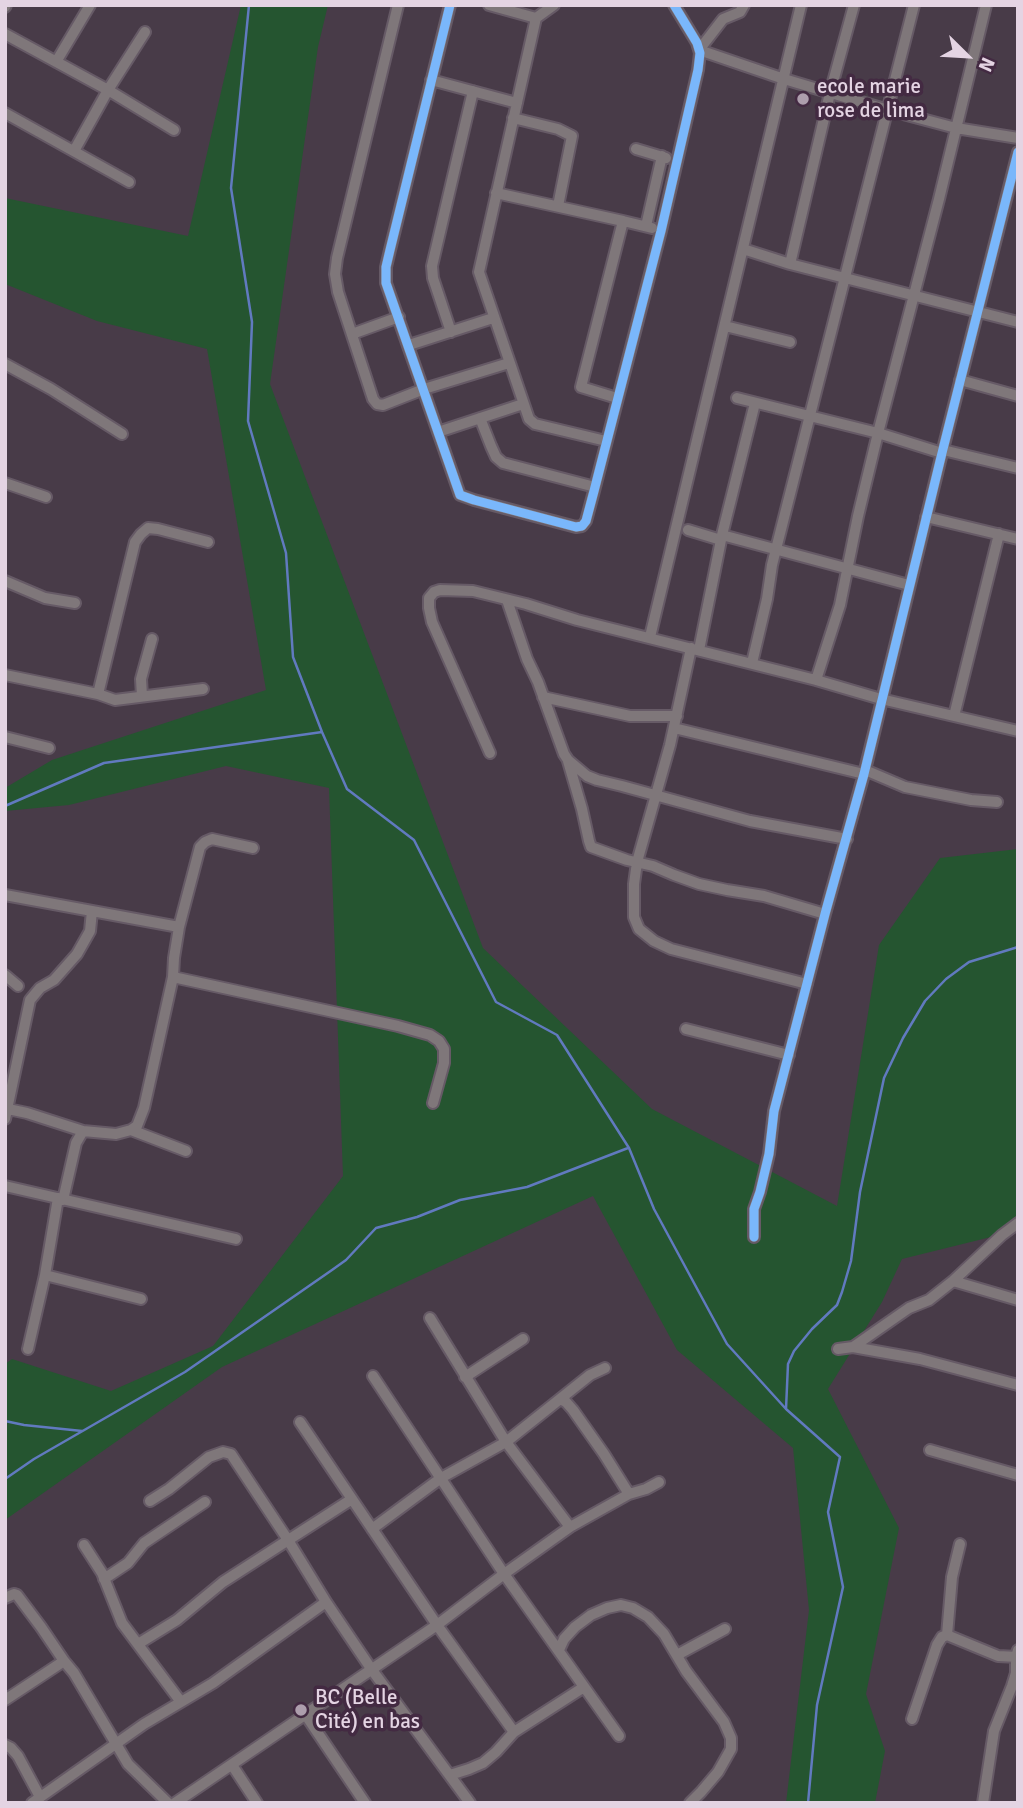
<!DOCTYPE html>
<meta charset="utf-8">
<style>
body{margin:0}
#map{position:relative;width:1023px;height:1808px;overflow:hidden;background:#483b48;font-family:Signika,sans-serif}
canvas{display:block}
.frame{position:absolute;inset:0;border:7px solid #e4d4e3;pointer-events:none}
.north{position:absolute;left:932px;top:21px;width:70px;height:70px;-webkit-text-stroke:5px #432a42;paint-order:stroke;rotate:114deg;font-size:19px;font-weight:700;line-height:28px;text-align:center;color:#e4d4e3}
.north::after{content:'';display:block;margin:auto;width:24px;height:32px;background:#e4d4e3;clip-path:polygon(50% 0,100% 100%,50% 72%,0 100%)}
</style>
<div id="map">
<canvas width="1023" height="1808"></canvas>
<div class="frame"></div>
<div class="north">N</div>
</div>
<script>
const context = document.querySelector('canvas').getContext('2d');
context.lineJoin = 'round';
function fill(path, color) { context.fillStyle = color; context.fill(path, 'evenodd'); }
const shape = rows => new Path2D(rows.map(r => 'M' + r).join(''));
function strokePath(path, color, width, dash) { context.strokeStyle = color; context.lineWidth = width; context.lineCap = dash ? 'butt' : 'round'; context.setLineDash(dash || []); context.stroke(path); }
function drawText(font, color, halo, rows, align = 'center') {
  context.font = font + ' Signika,sans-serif'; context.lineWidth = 7; context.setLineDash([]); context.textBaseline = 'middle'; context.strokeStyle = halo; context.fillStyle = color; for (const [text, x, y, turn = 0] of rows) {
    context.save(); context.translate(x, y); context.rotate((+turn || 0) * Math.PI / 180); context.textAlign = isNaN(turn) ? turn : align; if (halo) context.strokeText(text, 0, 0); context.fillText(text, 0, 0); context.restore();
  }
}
const green = shape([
 [241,5,328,5,318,47,270,384,483,948,652,1109,837,1206,879,945,940,858,1018,849,1018,1222,995,1236,902,1259,882,1302,828,1389,899,1528,866,1694,885,1751,875,1803,786,1803,809,1610,793,1448,677,1350,593,1196,222,1367,5,1520,5,1364,12,1359,111,1391,213,1346,343,1176,329,788,226,766,69,805,5,811,5,788,52,760,266,690,207,349,97,321,5,284,5,198,188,236]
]);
const stream = shape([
 [249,5,231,188,252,322,248,421,286,553,293,657,322,732,347,789,414,840,496,1002,557,1035,629,1148,654,1209,727,1344,786,1409,840,1457,828,1512,843,1587,817,1705,808,1803],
 [5,806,104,763,322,732],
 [786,1409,788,1364,794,1351,812,1329,837,1305,842,1292,851,1261,860,1192,884,1078,903,1038,925,1001,946,979,969,962,1018,947],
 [5,1421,24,1425,82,1431],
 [5,1479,34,1459,185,1372,332,1270,346,1260,376,1228,417,1217,460,1200,527,1187,628,1148]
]);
const minor = shape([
 [398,5,337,258,335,274,338,292,373,399,377,404,383,405,424,389,509,363],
 [450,5,390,250,386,267,386,283,460,495,474,500,576,527,582,526,586,521,594,491,661,231,698,70,700,53,697,43,674,5],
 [489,5,536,18],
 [554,5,536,18,479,272,529,419,535,424,606,441],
 [744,5,740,12,723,19,699,50,784,79,888,110,956,128,1018,138],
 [5,7,6,5],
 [5,34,108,90,174,130],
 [56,62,90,5],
 [431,80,517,103],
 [5,113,129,182],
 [513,118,558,129,572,136,558,206],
 [636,149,666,158],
 [74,151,108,90,145,32],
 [496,193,623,221,581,387,617,398],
 [623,221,652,228],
 [646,226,662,156],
 [743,249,790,264,1018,322],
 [790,264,830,93,854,5],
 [725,326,790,342],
 [451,332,433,278,432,266,473,91],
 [352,334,399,317],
 [409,345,493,318],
 [5,364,51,389,122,434],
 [960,380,1018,396],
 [737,398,878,433,942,453],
 [480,418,491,446,496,457,503,463,595,487],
 [438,432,523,404],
 [943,450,1018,468],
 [5,483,46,497],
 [926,517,1018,539],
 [688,530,721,540],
 [722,535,909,585],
 [5,581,45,598,75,603],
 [507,600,527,659,538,682,564,754,568,760,587,776,597,780,622,786,750,821,847,839],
 [650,637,801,5],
 [691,648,670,745,637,862,634,884,634,917,639,929,654,941,671,949,807,984],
 [699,650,722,535,755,403],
 [752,663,767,599,772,565,914,5],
 [5,675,98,694,135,542,141,534,148,528,158,529,208,542],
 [816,680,840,605,858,516,878,433,939,199,986,5],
 [98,694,115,700,203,689],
 [142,696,141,679,152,639],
 [543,697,630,716,677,716],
 [954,716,999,534],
 [674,728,864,774],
 [5,737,49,748],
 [490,753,432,622,429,608,429,598,434,592,440,590,473,591,526,604,577,620,816,680,881,699,1018,731],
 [568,761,582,809,589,841,591,847,627,860,653,866,674,875,699,884,727,890,764,896,825,914],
 [865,770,905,787,971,800,997,802],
 [253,848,212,839,205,842,200,847,179,927,174,958,173,977,398,1026,430,1035,439,1041,444,1049,444,1063,433,1103],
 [5,895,179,927],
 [5,975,18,986],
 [686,1029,789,1055],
 [8,1109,27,1113,83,1131],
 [5,1119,30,1000,40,988,54,980,77,954,90,931,92,911],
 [131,1130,186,1151],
 [5,1186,236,1239],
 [58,1198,45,1275,141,1299],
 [63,1200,76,1143,83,1131,116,1134,131,1130,137,1126,144,1108,173,977],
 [754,1237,754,1209,760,1192,769,1154,774,1111,825,914,864,774,942,453,1018,152],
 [953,1281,1018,1300],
 [430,1318,506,1442,570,1527],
 [853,1347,920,1359,1018,1385],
 [28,1349,45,1275],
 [838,1349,853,1347,909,1308,929,1300,953,1281,1002,1235,1018,1223],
 [373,1376,504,1574,619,1736],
 [465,1377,523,1339],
 [560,1399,590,1375,605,1368],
 [300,1422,437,1625,514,1732],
 [930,1450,1018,1475],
 [150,1501,169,1489,209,1457,223,1452,231,1454,288,1540,326,1602,372,1670,470,1803],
 [372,1529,441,1478,506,1442,560,1399,566,1402,573,1410,604,1454,629,1494],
 [84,1545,102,1573,122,1623,181,1702],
 [104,1579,128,1563,144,1543,205,1502],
 [5,1598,14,1594,17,1595,41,1627,64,1661,74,1673,128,1764,168,1803],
 [947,1635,952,1577,960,1544],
 [947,1635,998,1656,1018,1657],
 [138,1644,177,1620,223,1582,352,1499],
 [559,1650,564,1639,575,1627,591,1615,607,1608,621,1605,633,1608,648,1617,664,1634,686,1671,724,1722,731,1738,731,1749,718,1772,701,1792,690,1803],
 [677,1655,725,1629],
 [5,1700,64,1661],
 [305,1714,365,1803],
 [912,1719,937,1645,942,1637,947,1635],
 [5,1745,11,1748,18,1756,40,1797],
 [232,1765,257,1803],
 [450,1775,469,1769,483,1763,496,1752,514,1732,584,1687],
 [32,1803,144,1724,213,1683,326,1602],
 [175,1803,437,1625,504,1574,570,1527,629,1494,646,1489,659,1482],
 [983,1803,994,1731,1012,1686,1016,1673,1016,1657,1018,1650]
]);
const cycleway = shape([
 [450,5,390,250,386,267,386,283,460,495,474,500,576,527,582,526,586,521,594,491,661,231,698,70,700,53,697,43,674,5],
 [754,1237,754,1209,760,1192,769,1154,774,1111,825,914,864,774,942,453,1018,152]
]);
const markers = [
 [803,99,7,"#ad9ead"],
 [301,1710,7,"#ad9ead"]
];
const poiNames = [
 ["ecole marie",817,87],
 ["rose de lima",817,111],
 ["BC (Belle",315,1698],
 ["Cité) en bas",315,1722]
];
fill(green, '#255530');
strokePath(stream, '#617abf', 2.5);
strokePath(minor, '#665a66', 14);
strokePath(minor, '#7f777a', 10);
strokePath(cycleway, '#7ab7fb', 9);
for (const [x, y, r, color] of markers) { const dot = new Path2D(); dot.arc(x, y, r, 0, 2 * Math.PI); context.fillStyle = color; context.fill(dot); strokePath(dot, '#432a42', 2.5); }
drawText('21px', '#e4d4e3', '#432a42', poiNames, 'left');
</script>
